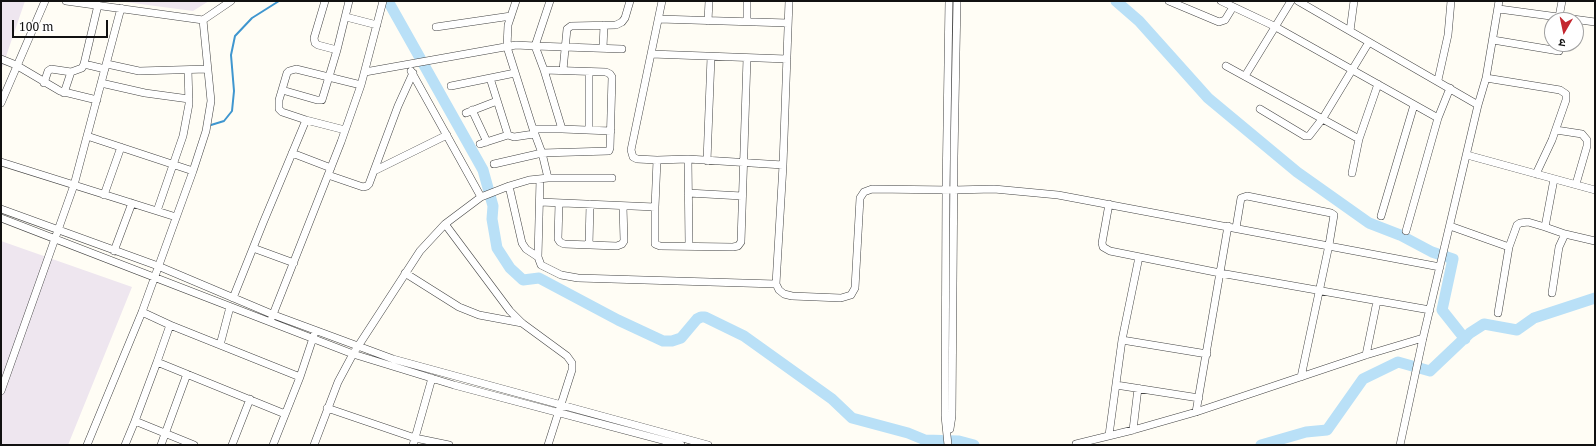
<!DOCTYPE html>
<meta charset="utf-8">
<style>
body{margin:0}
#map{position:relative;width:1596px;height:446px;overflow:hidden;background:#fffdf5;font-family:"Noto Serif","Noto Sans Devanagari",serif}
canvas{display:block}
.frame{position:absolute;inset:0;border:2px solid #111;pointer-events:none}
.north{position:absolute;left:1544px;top:12px;width:40px;height:40px;box-sizing:border-box;background:#fff;border:1px solid #a0a0a0;border-radius:50%;rotate:189deg;font-size:11px;font-weight:700;line-height:16px;text-align:center;color:#111}
.north::after{content:'';display:block;margin:auto;width:14px;height:18px;background:#c4262e;clip-path:polygon(50% 0,100% 100%,50% 72%,0 100%)}
.scale{position:absolute;left:12px;top:20px;width:96px;height:18px;box-sizing:border-box;border:2px solid #111;border-top:0;padding-left:5px;font-size:12px;line-height:14px;white-space:nowrap;color:#111;-webkit-text-stroke:3px #fff;paint-order:stroke}
</style>
<div id="map">
<canvas width="1596" height="446"></canvas>
<div class="frame"></div>
<div class="north">उ</div>
<div class="scale">100 m</div>
</div>
<script>
const context = document.querySelector('canvas').getContext('2d');
context.lineJoin = 'round';
function fill(path, color) { context.fillStyle = color; context.fill(path, 'evenodd'); }
const shape = rows => new Path2D(rows.map(r => 'M' + r).join(''));
function strokePath(path, color, width, dash) { context.strokeStyle = color; context.lineWidth = width; context.lineCap = dash ? 'butt' : 'round'; context.setLineDash(dash || []); context.stroke(path); }
const industrial = shape([
 [1,1,25,1,1,71],
 [118,1,209,1,193,11],
 [1,241,132,287,68,445,1,445]
]);
const stream = shape([
 [211,125,224,121,232,111,234,91,231,55,235,36,252,18,279,1]
]);
const river = shape([
 [388,1,483,170,493,206,492,219,497,248,510,268,523,280,539,278,618,320,663,341,672,341,681,338,697,319,701,317,705,317,744,336,832,399,852,418,908,433,925,440,959,441,974,445],
 [1116,1,1139,21,1208,98,1297,172,1369,223,1400,235,1432,252,1453,259,1442,310,1465,339],
 [1261,445,1306,432,1327,430,1363,379,1398,362,1430,371,1470,333,1484,324,1517,330,1534,318,1595,298]
]);
const minor = shape([
 [66,1,203,20,231,1],
 [325,1,314,38,315,43,318,45,337,50,349,1],
 [516,1,508,25,507,47,533,129,542,153,548,178],
 [550,1,535,46,622,49],
 [1169,1,1219,22,1225,20,1233,7],
 [1221,1,1274,26,1438,118],
 [1298,1,1478,105],
 [1499,9,1595,22],
 [346,17,377,25],
 [1559,17,1562,1],
 [659,19,788,23],
 [708,21,709,1],
 [747,21,747,1],
 [436,27,511,16],
 [1350,31,1354,1],
 [1493,40,1559,51],
 [603,48,604,25],
 [651,54,787,59],
 [1,59,16,65,60,91,97,100],
 [84,64,105,69],
 [107,64,139,71,207,69],
 [1226,66,1359,139],
 [563,70,567,29,571,26,616,25,622,22,625,18,630,1],
 [411,71,481,197],
 [365,72,516,45,535,46,544,70,606,72,610,74,612,77,610,148,609,151,542,153,494,164],
 [589,72,589,130],
 [1245,76,1291,1],
 [490,78,508,135,514,137,534,134],
 [1486,78,1560,90,1566,94,1566,100,1552,140,1536,174],
 [1438,80,1448,35,1451,1],
 [44,83,48,71,51,69,71,72],
 [101,83,145,93,189,99],
 [451,86,515,73],
 [282,90,317,100,322,100,337,50],
 [64,93,71,72,82,68,84,64,98,5],
 [1,103,45,1],
 [1260,109,1305,136,1309,136,1323,118,1369,42],
 [472,110,487,142],
 [466,113,497,101],
 [306,120,282,112,279,109,279,100,287,73,289,71,296,69,361,85],
 [533,129,562,129,544,70],
 [562,129,611,131],
 [1556,130,1582,134,1587,140,1587,146,1576,184],
 [87,136,193,171],
 [480,144,508,135],
 [292,153,331,168],
 [1467,155,1595,190],
 [688,159,689,245],
 [657,160,688,159,783,165],
 [707,161,711,57],
 [1,162,176,217],
 [374,171,447,135],
 [1352,173,1359,139,1378,84],
 [328,175,363,187,367,186,369,184,398,106,413,73],
 [540,179,538,257,541,265,561,275,578,278,776,284,783,165,789,1],
 [1554,179,1545,227,1565,234],
 [509,186,522,243,526,249,538,257],
 [688,193,742,196],
 [104,195,121,147],
 [540,202,655,207,657,160,637,159,633,157,631,150,662,1],
 [559,203,558,239,560,242,564,244,617,246,622,244,624,241,623,206],
 [1109,204,1102,243,1103,247,1110,251,1220,273,1430,310],
 [655,207,655,244,660,246,733,247,738,246,741,242,747,58],
 [1,209,158,266,274,315,393,359,708,445],
 [157,211,183,136,189,104,188,70],
 [1381,216,1414,105],
 [1,218,353,354,454,385,681,445],
 [445,224,510,311,522,323,567,356,572,363,572,370,548,445],
 [1450,226,1509,247],
 [1236,228,1241,198,1247,196,1331,213,1334,215,1329,245,1301,377],
 [1406,231,1438,118,1450,88],
 [589,245,590,204],
 [253,248,294,263],
 [114,251,132,203],
 [405,273,459,307,479,315,522,323],
 [776,284,779,290,784,294,792,296,841,298,851,295,855,288,860,198,864,192,872,189,953,190,994,189,1058,195,1440,267],
 [1552,293,1559,247,1565,234,1595,241],
 [233,298,263,223,306,120,345,130],
 [142,312,170,325,157,362,285,414],
 [1498,313,1509,247,1517,225,1520,223,1528,222,1545,227],
 [272,317,341,142,361,85,383,1],
 [170,325,300,377,273,445],
 [1122,340,1207,354],
 [220,345,230,307],
 [1366,355,1377,301],
 [300,377,314,335],
 [1116,385,1199,398],
 [1,391,74,185,121,8],
 [327,408,415,438,449,445],
 [1196,412,1228,226],
 [135,421,157,362],
 [950,429,952,416,954,157,957,1],
 [1133,430,1138,388],
 [1109,435,1122,340,1139,257],
 [1076,444,1133,430,1196,412,1366,355,1423,338],
 [87,445,142,312,193,171,206,131,211,101,203,20],
 [125,445,135,421,194,445],
 [161,445,187,374],
 [232,445,250,399],
 [314,445,338,382,353,354,420,251,445,224,481,197,509,186,529,180,548,178,612,178],
 [413,445,432,378],
 [948,445,945,416,946,190,949,1],
 [1400,445,1423,338,1478,105,1486,78,1499,1]
]);
fill(industrial, '#eee6ef');
strokePath(stream, '#3f96cf', 2);
strokePath(river, '#b9e0f7', 11);
strokePath(minor, '#444', 8);
strokePath(minor, '#fff', 7);
</script>
